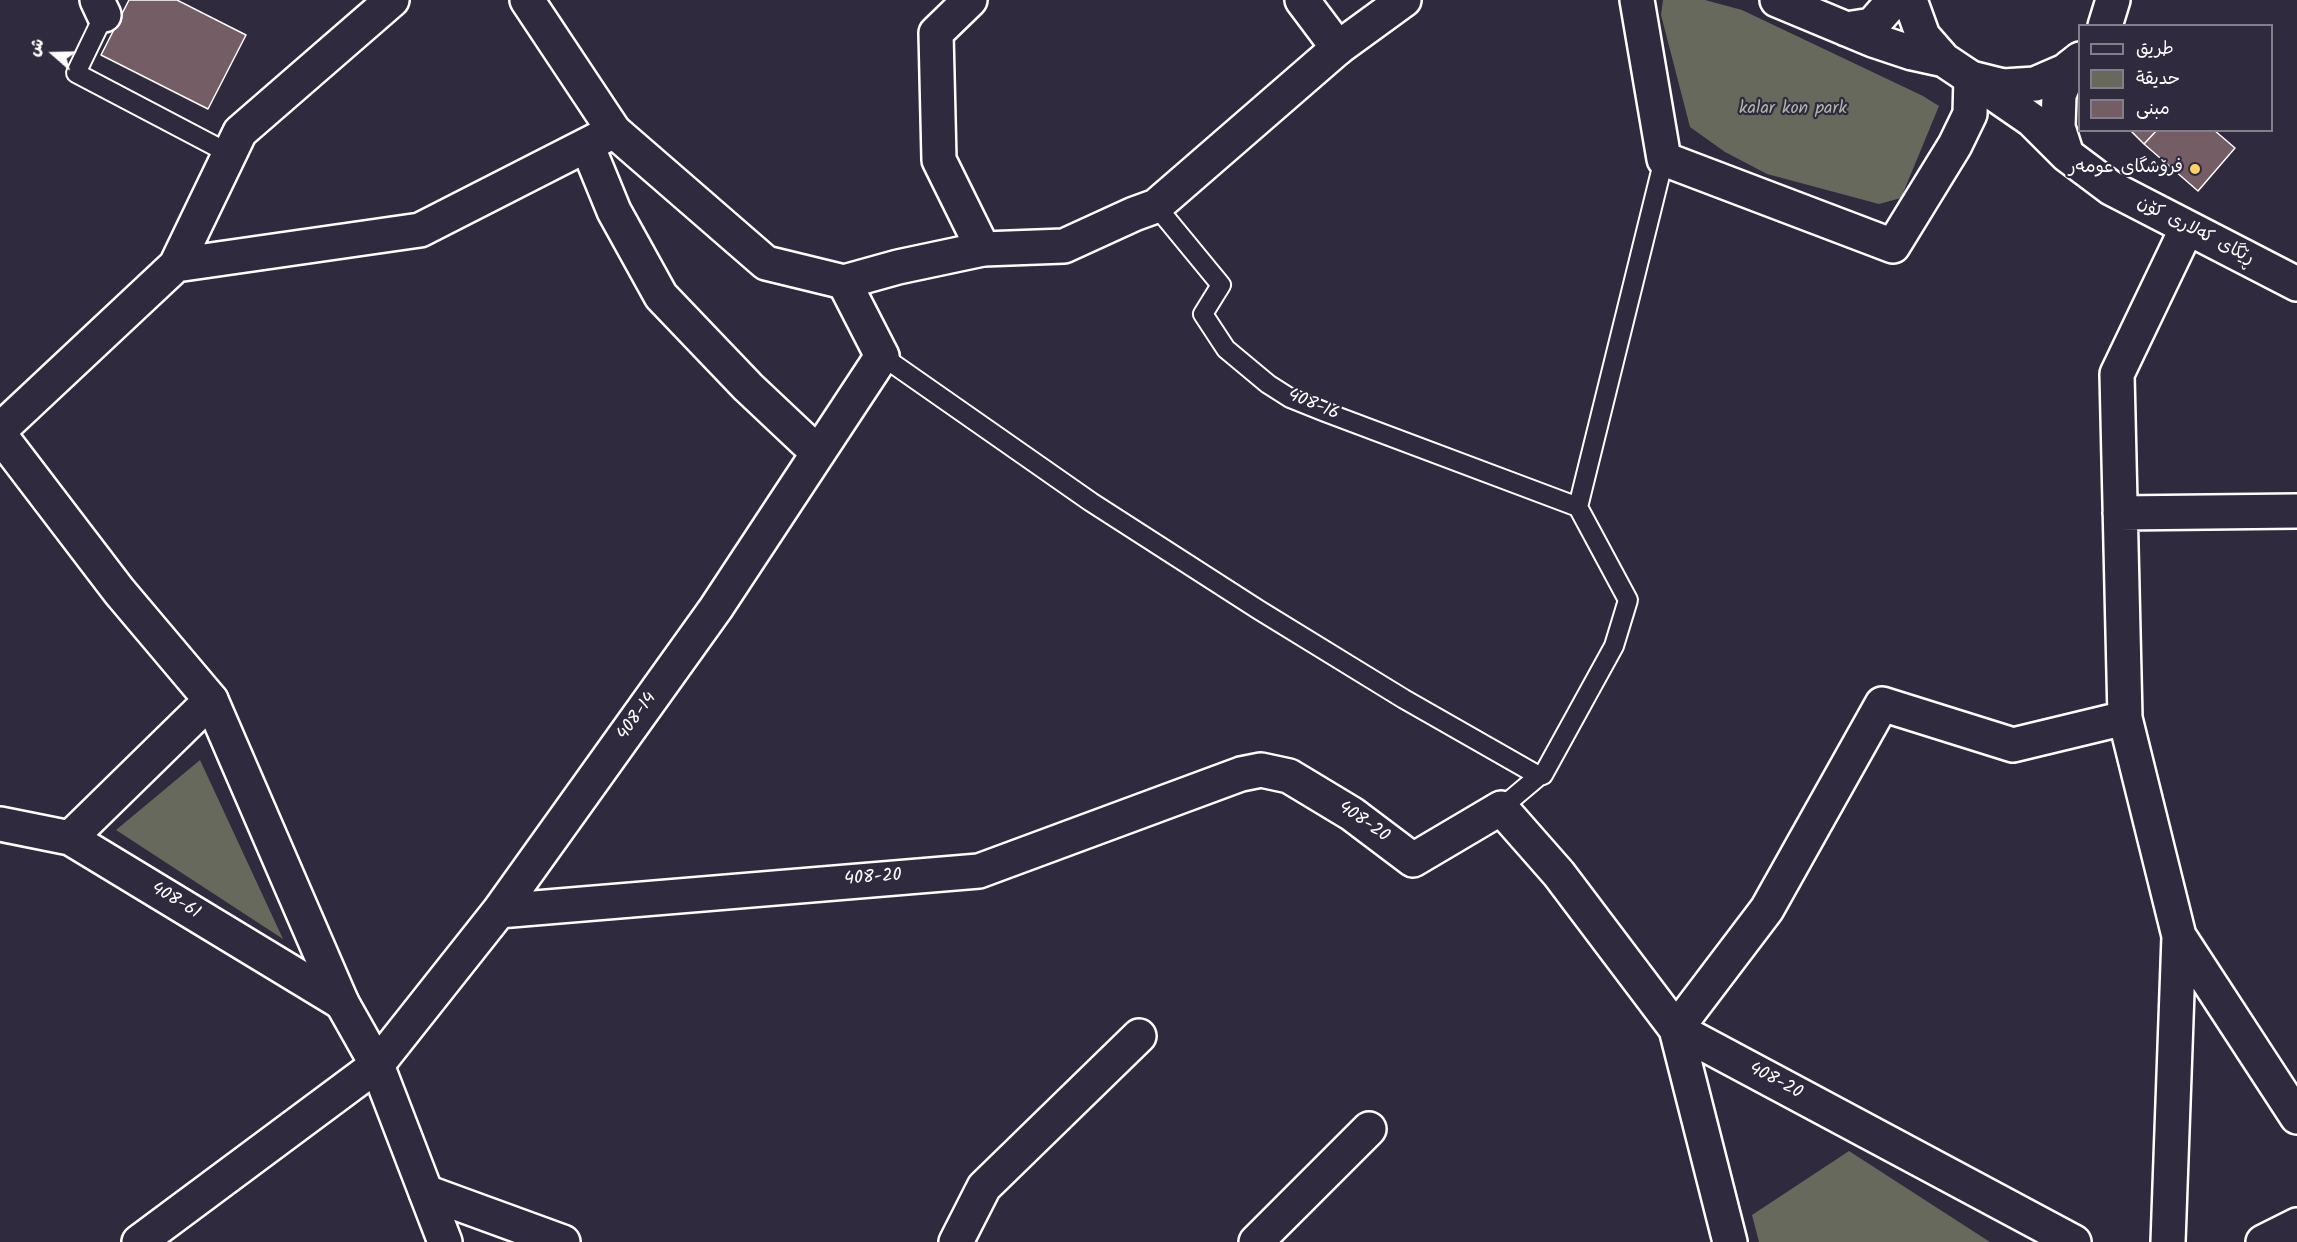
<!DOCTYPE html>
<meta charset="utf-8">
<style>
body{margin:0}
#map{position:relative;width:2297px;height:1242px;overflow:hidden;background:#2f2a3d;font-family:Kalam,"Playpen Sans Arabic",sans-serif}
canvas{display:block}
.legend{position:absolute;left:2078px;top:24px;width:195px;height:108px;box-sizing:border-box;background:#2f2a3d;border:2px solid #827f8b;margin:0;padding:8px 10px;list-style:none;font-size:18px;color:#fff}
.legend li{display:flex;align-items:center;gap:12px;height:30px}
.legend b{width:30px;border:2px solid #827f8b}
.north{position:absolute;left:24px;top:24px;width:60px;height:60px;-webkit-text-stroke:4px #2f2a3d;paint-order:stroke;rotate:290deg;font-size:16px;font-weight:700;line-height:24px;text-align:center;color:#fff}
.north::after{content:'';display:block;margin:auto;width:21px;height:27px;background:#fff;clip-path:polygon(50% 0,100% 100%,50% 72%,0 100%)}
</style>
<div id="map">
<canvas width="2297" height="1242"></canvas>
<ul class="legend">
<li><b style="height:8px;background:#2f2a3d"></b>طريق</li>
<li><b style="height:16px;background:#66695b"></b>حديقة</li>
<li><b style="height:16px;background:#755d66"></b>مبنى</li>
</ul>
<div class="north">ش</div>
</div>
<script>
const context = document.querySelector('canvas').getContext('2d');
context.lineJoin = 'round';
function fill(path, color) { context.fillStyle = color; context.fill(path, 'evenodd'); }
const shape = rows => new Path2D(rows.map(r => 'M' + r).join(''));
function strokePath(path, color, width, dash) { context.strokeStyle = color; context.lineWidth = width; context.lineCap = dash ? 'butt' : 'round'; context.setLineDash(dash || []); context.stroke(path); }
function drawText(font, color, halo, rows, align = 'center') {
  context.font = font + ' Kalam,"Playpen Sans Arabic",sans-serif'; context.lineWidth = 4.5; context.setLineDash([]); context.textBaseline = 'middle'; context.strokeStyle = halo; context.fillStyle = color; for (const [text, x, y, turn = 0] of rows) {
    context.save(); context.translate(x, y); context.rotate((+turn || 0) * Math.PI / 180); context.textAlign = isNaN(turn) ? turn : align; if (halo) context.strokeText(text, 0, 0); context.fillText(text, 0, 0); context.restore();
  }
}
const green = shape([
 [1663,0,1705,0,1742,10,1923,96,1939,106,1901,198,1879,204,1767,174,1725,152,1690,127,1661,15],
 [200,760,283,939,116,830],
 [1849,1151,1990,1242,1759,1242,1752,1215]
]);
const building = shape([
 [129,0,177,0,246,35,208,109,101,55,129,0],
 [2130,130,2157,130,2144,144,2130,130],
 [2157,130,2214,130,2235,148,2198,191,2144,144,2157,130]
]);
const lane = shape([
 [104,15,76,73,230,154],
 [1156,206,1221,285,1203,314,1226,349,1268,384,1290,398,1325,412,1578,507],
 [882,356,1091,502,1259,610,1404,699,1539,776],
 [1501,808,1539,776,1543,775,1614,646,1628,600,1578,507,1664,159]
]);
const street = shape([
 [97,0,104,15],
 [970,0,936,33,939,160,983,249],
 [1302,0,1338,48],
 [1637,0,1664,159,1893,246,1955,145,1970,114,1971,78],
 [587,145,614,211,661,296,748,387,818,453],
 [176,265,240,132,392,0],
 [0,430,176,265,420,230,614,131],
 [2120,513,2297,511],
 [0,824,70,838,342,1003],
 [70,838,211,700],
 [499,911,979,871,1241,774,1261,770,1289,776,1352,814,1413,860,1501,808,1559,874,1676,1029,2074,1242],
 [2179,936,2297,1117],
 [426,1192,563,1242],
 [139,1242,377,1065,499,911,716,608,882,356,844,282],
 [956,1242,984,1187,1139,1036],
 [1256,1242,1369,1129],
 [1730,1242,1676,1029,1767,909,1882,704,2013,745,2125,718],
 [2168,1242,2179,936,2125,718,2117,374,2187,228],
 [2263,1242,2297,1225]
]);
const secondary = shape([
 [527,0,614,131,766,263,844,282,898,267,983,249,1064,246,1134,214,1156,206,1338,48,1404,0],
 [1777,0,1873,40,1912,53,1944,60],
 [1910,0,1923,36,1944,60,1971,78,2003,86,2035,84,2065,71,2080,59],
 [2105,26,2113,0],
 [1846,29,1872,25,1894,0],
 [1971,78,2032,120,2067,155,2111,188,2297,284],
 [2067,155,2058,127,2059,95,2071,66],
 [0,435,119,591,211,700,342,1003,377,1065,445,1242]
]);
const markers = [
 [2195,169,6,"#ffd166"]
];
const parkNames = [
 ["kalar kon park",1793,110]
];
const poiNames = [
 ["فرۆشگای عومەر",2183,169]
];
const streetNames = [
 ["ڕێگای کەلاری کۆن",2195,232,27],
 ["408-16",1313,406,23],
 ["408-14",638,717,-54],
 ["408-20",1363,823,35],
 ["408-20",873,879,-4],
 ["408-61",175,902,31],
 ["408-20",1775,1082,28]
];
fill(green, '#66695b');
fill(building, '#755d66');
strokePath(building, '#fff', 1.5);
strokePath(lane, '#fff', 22);
strokePath(street, '#fff', 38);
strokePath(secondary, '#fff', 38);
strokePath(lane, '#2f2a3d', 18);
strokePath(street, '#2f2a3d', 33);
strokePath(secondary, '#2f2a3d', 33);
for (const [x, y, r, color] of markers) { const dot = new Path2D(); dot.arc(x, y, r, 0, 2 * Math.PI); context.fillStyle = color; context.fill(dot); strokePath(dot, '#2f2a3d', 2); }
drawText('18px', '#b2b4ad', '#2f2a3d', parkNames);
drawText('18px', '#fff', '#2f2a3d', poiNames, 'right');
drawText('18px', '#fff', '#2f2a3d', streetNames);
</script>
